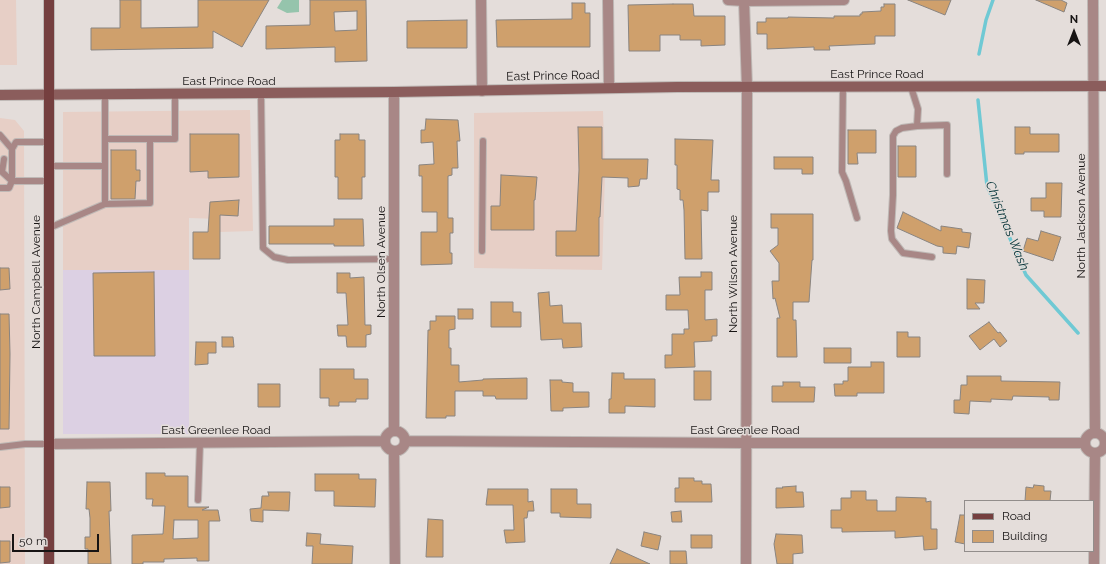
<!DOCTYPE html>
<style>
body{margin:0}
#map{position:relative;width:1106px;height:564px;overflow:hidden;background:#e4ddda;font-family:Raleway,sans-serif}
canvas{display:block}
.legend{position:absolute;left:964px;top:500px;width:130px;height:52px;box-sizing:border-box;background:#e4ddda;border:1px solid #928d8b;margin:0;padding:5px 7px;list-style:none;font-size:12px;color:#171414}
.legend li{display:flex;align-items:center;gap:8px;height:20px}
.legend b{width:20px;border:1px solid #928d8b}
.north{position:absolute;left:1054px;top:12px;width:40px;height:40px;-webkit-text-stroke:3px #e4ddda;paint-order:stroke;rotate:0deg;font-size:11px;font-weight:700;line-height:16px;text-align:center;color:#171414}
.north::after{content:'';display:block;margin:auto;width:14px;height:18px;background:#171414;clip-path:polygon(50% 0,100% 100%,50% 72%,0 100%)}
.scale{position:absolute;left:12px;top:534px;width:87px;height:18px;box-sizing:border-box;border:2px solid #171414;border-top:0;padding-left:5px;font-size:12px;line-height:14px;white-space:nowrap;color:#171414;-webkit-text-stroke:3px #e4ddda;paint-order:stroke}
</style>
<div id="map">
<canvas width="1106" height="564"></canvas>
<ul class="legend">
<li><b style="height:5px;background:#753f3f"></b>Road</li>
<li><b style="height:11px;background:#cfa06c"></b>Building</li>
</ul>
<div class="north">N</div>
<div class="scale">50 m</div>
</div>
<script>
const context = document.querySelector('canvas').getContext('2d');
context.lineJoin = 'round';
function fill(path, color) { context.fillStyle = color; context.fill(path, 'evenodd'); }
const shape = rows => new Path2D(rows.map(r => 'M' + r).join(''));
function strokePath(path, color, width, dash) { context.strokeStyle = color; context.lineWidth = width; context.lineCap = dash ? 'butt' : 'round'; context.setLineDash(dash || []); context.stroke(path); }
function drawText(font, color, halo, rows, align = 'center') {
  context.font = font + ' Raleway,sans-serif'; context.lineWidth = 3; context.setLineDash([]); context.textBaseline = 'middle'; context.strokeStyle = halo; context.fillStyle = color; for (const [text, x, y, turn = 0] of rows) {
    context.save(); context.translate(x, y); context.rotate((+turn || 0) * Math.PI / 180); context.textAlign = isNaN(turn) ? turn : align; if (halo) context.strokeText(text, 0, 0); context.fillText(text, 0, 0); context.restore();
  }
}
const commercial = shape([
 [0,0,16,0,17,65,0,65],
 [250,110,253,231,220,232,220,219,189,218,189,270,63,270,63,112],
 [603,111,605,174,602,270,474,268,474,113],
 [0,118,15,120,24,131,25,564,0,564]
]);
const education = shape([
 [63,270,189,270,189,434,63,434]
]);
const green = shape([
 [282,0,299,0,299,12,287,13,277,8]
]);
const stream = shape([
 [979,54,986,20,993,0],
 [978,100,987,186,1026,275,1078,333]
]);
const building = shape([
 [120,0,141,0,141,28,198,27,198,0,269,0,242,47,213,31,213,48,91,50,91,28,120,28,120,0],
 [310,0,366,0,367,61,335,62,335,47,266,49,266,26,310,25,310,0],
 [357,11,357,30,335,31,334,12,357,11],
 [908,0,951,0,945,15,908,0],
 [1036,0,1061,0,1067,3,1064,12,1036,0],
 [572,3,585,3,585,13,590,13,590,47,497,47,496,20,572,19,572,3],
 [673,4,693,4,694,16,725,16,725,45,701,46,701,40,680,40,680,35,660,35,660,51,629,51,628,5,673,4],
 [884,4,895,4,895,36,875,36,875,44,829,46,830,50,814,50,814,47,767,49,767,34,757,34,757,22,766,22,766,18,788,18,788,17,834,18,834,16,860,16,860,14,862,14,862,12,881,11,881,7,884,7,884,4],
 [467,20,467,48,407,48,407,21,467,20],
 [426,119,458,120,460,141,457,141,458,168,452,168,452,175,448,176,448,218,453,218,453,233,450,233,450,253,452,253,452,264,421,265,421,232,437,232,437,212,422,212,422,176,419,176,419,165,434,164,433,142,421,143,421,130,425,130,426,119],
 [578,127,602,127,602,159,648,159,647,179,640,179,639,186,628,187,628,178,602,177,600,217,599,217,599,256,556,256,556,231,576,231,579,170,578,127],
 [1015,127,1030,127,1030,134,1059,134,1059,152,1024,152,1024,154,1015,154,1015,127],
 [848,130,876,130,876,153,857,153,858,164,848,164,848,130],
 [190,134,239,134,239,177,208,178,208,171,190,172,190,134],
 [340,134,359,134,359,140,365,140,365,177,362,177,362,199,338,199,338,177,335,177,335,140,340,140,340,134],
 [675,139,713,140,711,180,719,180,719,192,708,192,708,211,701,210,702,259,685,259,684,210,683,200,680,200,680,190,677,189,677,165,675,165,675,139],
 [898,146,916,146,916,177,898,177,898,146],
 [111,150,136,150,136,170,140,170,140,181,136,181,135,199,111,199,111,150],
 [774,157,813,157,813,174,802,174,802,169,774,169,774,157],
 [501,175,537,177,535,200,534,200,534,230,491,230,491,206,500,206,501,175],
 [1046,183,1062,183,1061,217,1044,217,1044,211,1031,211,1031,198,1046,198,1046,183],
 [239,200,238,216,220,215,220,259,193,259,193,232,208,232,210,202,239,200],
 [903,212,941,231,941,226,962,229,962,232,971,233,969,248,957,246,956,254,943,253,943,247,937,246,897,228,903,212],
 [771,214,813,214,813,260,812,260,809,302,793,302,793,320,796,320,797,357,777,357,777,318,780,318,775,298,773,299,772,281,779,281,779,263,770,251,778,245,778,228,771,228,771,214],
 [334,219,363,219,364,246,334,246,334,244,269,244,269,226,334,226,334,219],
 [1041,231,1061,237,1053,261,1023,251,1027,238,1038,241,1041,231],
 [0,268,9,268,10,289,0,290,0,268],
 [154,272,155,356,94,356,93,273,154,272],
 [701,272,712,272,712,290,705,290,705,320,717,319,717,336,712,336,712,341,694,342,695,367,665,368,665,355,672,355,672,334,684,334,684,329,689,329,688,310,666,310,666,295,680,295,679,277,701,277,701,272],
 [337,273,350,273,350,278,364,277,365,325,371,325,371,334,366,335,366,347,347,347,346,336,338,336,337,325,348,325,346,293,337,293,337,273],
 [967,279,985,280,984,303,975,303,980,309,967,309,967,279],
 [549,292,550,306,562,305,563,323,581,323,582,347,563,348,562,339,541,340,538,293,549,292],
 [491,302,513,302,513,312,521,312,521,327,491,327,491,302],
 [458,309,473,309,473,319,458,319,458,309],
 [0,314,9,314,10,354,9,429,0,429,0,314],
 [436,316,455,316,455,329,449,330,449,348,451,348,451,365,459,365,459,382,483,380,483,379,527,378,527,399,496,399,495,396,483,396,483,391,455,391,455,416,446,416,446,418,426,418,428,330,430,330,430,321,436,321,436,316],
 [989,322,998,333,1000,332,1007,341,1000,347,994,339,980,350,969,336,989,322],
 [897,332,908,332,908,337,920,337,920,357,897,357,897,332],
 [222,337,233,337,234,347,222,347,222,337],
 [196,342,216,342,216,353,208,353,208,364,195,365,196,342],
 [824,348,851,348,851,363,824,363,824,348],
 [871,362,884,362,884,393,857,393,857,396,835,396,834,384,843,384,843,381,848,381,848,367,871,367,871,362],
 [320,369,354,369,354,379,368,379,368,399,356,399,356,402,339,402,339,406,329,406,329,398,320,398,320,369],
 [694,371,711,371,711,400,694,400,694,371],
 [612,373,624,373,624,379,655,379,655,407,625,406,625,413,609,413,609,399,611,399,612,373],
 [967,376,1001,376,1001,381,1060,382,1059,400,1049,400,1049,397,1013,396,1012,400,991,399,991,402,970,401,969,414,954,413,954,400,960,400,961,385,967,385,967,376],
 [550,380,562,380,562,382,573,383,573,392,589,392,589,407,563,408,563,411,551,411,550,380],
 [783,382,800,382,800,387,815,387,814,402,772,402,772,386,783,386,783,382],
 [258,384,280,384,280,407,258,407,258,384],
 [146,473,165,473,165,476,188,476,188,507,209,507,202,510,218,510,220,521,209,521,209,561,197,561,197,558,164,559,164,562,143,562,143,564,132,564,132,535,163,534,165,506,152,506,153,499,146,499,146,473],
 [174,520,198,520,198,538,173,539,174,520],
 [315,474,359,474,359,479,376,479,375,507,334,506,334,491,315,491,315,474],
 [679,478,694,478,694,481,702,481,702,484,711,484,712,502,675,502,675,488,679,488,679,478],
 [87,482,110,482,111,511,109,511,111,564,88,564,88,549,85,549,85,537,90,537,90,518,89,509,86,509,87,482],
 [1034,485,1044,486,1044,491,1051,491,1050,501,1025,501,1026,487,1033,488,1034,485],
 [796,486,796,492,803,492,804,507,776,508,776,488,783,488,782,487,796,486],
 [0,487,10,487,10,507,0,508,0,487],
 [488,489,528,489,528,502,533,501,534,511,528,511,527,518,524,518,525,542,506,543,504,530,514,530,513,505,486,505,488,489],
 [551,489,577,489,577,504,591,504,591,518,560,517,560,513,551,513,551,489],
 [851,491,866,491,866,500,877,500,877,511,896,511,896,497,926,498,926,502,931,501,931,529,937,529,937,549,924,550,923,536,895,538,895,531,842,532,842,528,831,528,831,510,841,510,841,498,851,498,851,491],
 [268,492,290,492,289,511,263,510,263,522,251,521,250,509,261,508,262,496,269,496,268,492],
 [681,511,682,522,672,522,671,512,681,511],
 [960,515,965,515,965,544,955,542,960,515],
 [428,519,443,520,443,557,426,557,428,519],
 [644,532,661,536,658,550,641,546,644,532],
 [307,533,321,534,320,544,353,546,352,564,312,564,313,546,306,546,307,533],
 [776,534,802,535,803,553,793,554,793,564,777,564,774,544,776,534],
 [691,535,712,535,712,548,691,548,691,535],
 [0,541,10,541,10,562,0,563,0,541],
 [617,549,650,564,610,564,617,549],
 [670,551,686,551,687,564,670,564,670,551]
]);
const lane = shape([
 [843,87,842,172,846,181,857,218],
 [911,87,918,109,917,126,947,125,947,174],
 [261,93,263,248,274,257,288,260,394,259],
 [105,95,105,204],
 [917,126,902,128,896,131,893,136,893,195,891,231,892,239,903,253,932,257],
 [0,135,12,149],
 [105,139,175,139,175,94],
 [49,142,16,142,12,149,12,181,49,181],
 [49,166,105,166],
 [0,188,9,188,12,181,2,172,4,159],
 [49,228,105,204,150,203,150,139],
 [482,251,483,141],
 [0,447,25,444,49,444],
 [198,500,200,443]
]);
const street = shape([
 [481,0,482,91],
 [608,0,609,88],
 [728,0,744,1,747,87,746,564],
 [1093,0,1095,433],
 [744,1,844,0],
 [394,92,394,431],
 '385 441a10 10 0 1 1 20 0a10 10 0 1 1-20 0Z',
 '1085 443a10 10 0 1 1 20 0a10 10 0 1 1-20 0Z',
 [405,441,746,443,1085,443],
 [49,444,384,441],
 [394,452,395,564],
 [1094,564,1095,453]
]);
const secondary = shape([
 [0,95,394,92,677,87,1106,86]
]);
const primary = shape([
 [49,0,49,564]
]);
const streetNames = [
 ["East Prince Road",877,74],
 ["East Prince Road",553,76,-1],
 ["East Prince Road",229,81],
 ["North Jackson Avenue",1081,216,-90],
 ["North Olsen Avenue",381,262,-90],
 ["North Wilson Avenue",733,274,-90],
 ["North Campbell Avenue",36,282,-90],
 ["East Greenlee Road",216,430],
 ["East Greenlee Road",745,430]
];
const waterNames = [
 ["Christmas Wash",1007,226,68]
];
fill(commercial, '#e7cfc6');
fill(education, '#dcd0e3');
fill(green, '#95c4ac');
strokePath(stream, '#6fc9d4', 3.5);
fill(building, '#cfa06c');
strokePath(building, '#898480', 1);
strokePath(lane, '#bfb9b6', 8);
strokePath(street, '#bfb9b6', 12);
strokePath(secondary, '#bfb9b6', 12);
strokePath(primary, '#bfb9b6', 12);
strokePath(lane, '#a88786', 6);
strokePath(street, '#a88786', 10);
strokePath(secondary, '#8b5d5c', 10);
strokePath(primary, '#753f3f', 10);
drawText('12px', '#171414', '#e4ddda', streetNames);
drawText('italic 13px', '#07353a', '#e4ddda', waterNames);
</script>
